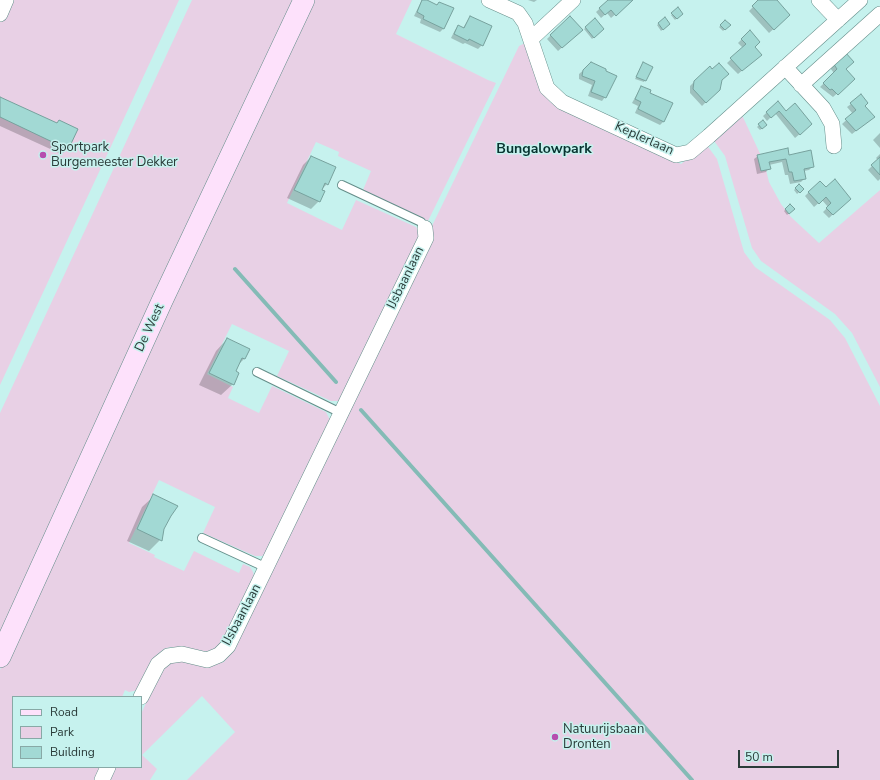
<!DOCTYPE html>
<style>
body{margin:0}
#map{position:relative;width:880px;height:780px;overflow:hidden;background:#c6f2ee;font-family:"Nunito Sans",sans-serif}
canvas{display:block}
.legend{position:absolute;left:12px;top:696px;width:130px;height:72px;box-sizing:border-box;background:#c6f2ee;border:1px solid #88a9a6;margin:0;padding:5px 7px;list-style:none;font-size:12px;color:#2a3b39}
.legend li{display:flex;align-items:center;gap:8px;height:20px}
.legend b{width:20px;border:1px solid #88a9a6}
.scale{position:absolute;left:738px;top:750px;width:101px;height:18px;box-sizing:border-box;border:2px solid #2a3b39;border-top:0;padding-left:5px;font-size:12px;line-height:14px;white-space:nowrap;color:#2a3b39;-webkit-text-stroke:3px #c6f2ee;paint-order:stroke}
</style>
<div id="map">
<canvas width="880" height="780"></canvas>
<ul class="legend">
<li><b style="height:5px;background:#fde1fb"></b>Road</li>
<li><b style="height:11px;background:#e8d0e5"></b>Park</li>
<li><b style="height:11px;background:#a2d9d4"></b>Building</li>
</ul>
<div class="scale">50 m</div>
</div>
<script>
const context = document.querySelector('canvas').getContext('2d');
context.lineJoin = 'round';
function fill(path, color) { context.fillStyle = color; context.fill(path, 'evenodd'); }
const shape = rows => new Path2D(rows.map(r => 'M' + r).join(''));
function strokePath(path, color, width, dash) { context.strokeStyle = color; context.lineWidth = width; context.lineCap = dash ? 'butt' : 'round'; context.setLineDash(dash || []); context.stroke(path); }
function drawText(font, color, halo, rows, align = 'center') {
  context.font = font + ' "Nunito Sans",sans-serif'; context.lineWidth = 3; context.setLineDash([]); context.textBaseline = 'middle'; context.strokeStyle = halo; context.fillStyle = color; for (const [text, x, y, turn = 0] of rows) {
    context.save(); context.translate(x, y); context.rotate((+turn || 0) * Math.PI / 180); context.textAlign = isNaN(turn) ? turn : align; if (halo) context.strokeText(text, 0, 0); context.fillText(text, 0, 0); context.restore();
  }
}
const green = shape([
 [0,0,179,0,0,385],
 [192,0,298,0,0,640,0,413],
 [311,0,412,0,396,34,488,80,496,83,428,221,363,190,371,171,338,156,339,152,316,142,287,203,342,230,356,200,416,227,420,234,342,397,338,401,331,401,277,376,289,351,232,324,207,374,233,387,228,398,259,413,272,386,326,412,330,420,265,554,262,556,255,556,203,533,215,507,159,480,129,543,155,555,154,557,184,571,194,551,239,573,243,564,250,567,253,572,254,576,223,640,217,648,208,652,181,647,171,647,164,649,154,658,138,690,129,692,125,690,122,697,13,697,13,767,103,767,97,780,0,780,0,670],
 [525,43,538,83,550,102,681,164,706,144,717,159,744,252,755,267,830,320,845,338,880,406,880,780,187,780,235,732,202,696,142,755,157,769,150,780,110,780,116,767,141,767,141,714,162,668,172,660,209,665,224,662,433,238,432,226,489,108,519,46],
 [741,113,764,162,769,182,781,204,791,217,819,243,880,190,880,387,852,333,835,314,761,261,752,248,725,156,712,138]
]);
const shadow = shape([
 [422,0,436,6,439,3,444,28,440,32,420,23,421,19,414,16],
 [528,0,537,0,534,2],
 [609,0,632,0,611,18,607,13,601,18,596,12],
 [760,0,775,0,785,19,769,33,749,11],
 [678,9,682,13,675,20,671,15],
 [470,17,482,45,478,49,465,43,463,44,451,38,455,30,458,26,463,28],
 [665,19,669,24,661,31,657,25],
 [595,20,603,29,592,39,584,29],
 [725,21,729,25,723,31,719,27],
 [578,33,558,51,547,39,551,35],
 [742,39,754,47,757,58,738,74,727,63,743,48,738,43],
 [845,54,845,69,850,82,833,97,820,87,834,73,830,68],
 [592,63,605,97,602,101,588,96,592,85,579,79,579,74],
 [643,63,651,67,644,82,635,79],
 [721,80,715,93,702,106,690,93,690,86,694,82],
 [641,87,664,121,660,125,635,113,638,106,632,103],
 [0,98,69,147,63,153,60,151,59,153,0,126],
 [777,103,785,113,807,128,795,138,775,113,767,121,763,116],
 [851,104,864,106,874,117,852,134,842,124,853,114,847,107],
 [763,121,766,125,760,130,757,127],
 [880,133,880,148,873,140],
 [880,154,880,179,878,181,868,170,878,160,876,158],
 [758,156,788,156,813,166,809,170,804,171,805,178,801,182,790,184,788,175,785,175,782,162,769,165,769,168,766,172,757,174,754,159],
 [311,157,327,184,321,190,319,201,311,209,287,198,303,165],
 [799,185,803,189,797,194,794,190],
 [826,188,846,202,829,218,823,212,828,207,822,200,814,207,805,196,809,192],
 [790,205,793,209,787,215,784,211],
 [227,339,249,349,244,359,237,366,233,384,221,395,199,385,216,351],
 [154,496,164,528,160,540,149,551,127,541,142,507]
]);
const stream = shape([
 [235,269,336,382],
 [361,410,692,780]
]);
const building = shape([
 [422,0,427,0,437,5,439,2,454,8,444,29,423,19,424,16,417,12,422,0],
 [608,0,633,0,616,16,611,10,605,15,599,8,608,0],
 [758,0,777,0,790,15,774,30,752,6,758,0],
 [678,7,683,14,677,19,671,13,678,7],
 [470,16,492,26,483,46,469,39,468,41,454,34,458,25,464,28,470,16],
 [570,16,583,30,562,48,550,35,570,16],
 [665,17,670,24,663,30,658,23,665,17],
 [595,18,604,29,594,38,585,27,595,18],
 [725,20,731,25,725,30,720,25,725,20],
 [750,30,760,42,755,47,762,55,742,71,730,58,746,44,741,39,750,30],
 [845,52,854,62,846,69,855,79,838,95,832,89,830,90,823,83,837,69,833,63,845,52],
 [591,62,606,69,606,71,617,76,606,98,591,92,595,81,582,76,583,70,591,62],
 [643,62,653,67,646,81,636,77,643,62],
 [719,63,729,74,722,80,720,90,706,103,693,89,694,81,710,66,712,69,719,63],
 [641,86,651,90,650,93,673,103,664,122,638,109,641,102,635,99,641,86],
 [861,94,868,103,865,106,875,117,856,131,845,119,856,110,850,103,861,94],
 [0,97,57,123,59,120,78,129,69,148,66,146,65,148,0,117,0,97],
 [778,101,786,111,795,103,812,124,800,135,779,111,771,118,766,112,778,101],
 [763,120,767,125,762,129,758,124,763,120],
 [788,148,789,155,811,150,814,167,804,169,806,179,794,181,792,172,789,172,786,159,769,162,771,169,761,171,757,155,788,148],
 [311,156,336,167,328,185,325,183,322,190,325,191,320,202,294,190,311,156],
 [880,157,880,175,871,165,880,157],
 [835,179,851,199,833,215,826,208,831,203,826,197,819,204,808,192,820,181,826,187,835,179],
 [799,184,804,189,800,193,795,188,799,184],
 [790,204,795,209,789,214,785,209,790,204],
 [227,338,250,349,245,359,242,358,236,371,239,373,234,385,209,373,227,338],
 [153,494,178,506,171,516,164,529,162,541,137,529,153,494]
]);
const lane = shape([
 [342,185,421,222,425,228],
 [257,372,341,413],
 [202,538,267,568]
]);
const street = shape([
 [489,0,518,13,525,23,547,88,562,102,676,155,690,152,709,136,860,0],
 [819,0,838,20],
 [0,14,6,0],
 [531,39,573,0],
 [785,67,823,108,832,124,834,146],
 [801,85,880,14],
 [141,697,158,664,168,656,182,654,207,660,219,655,228,646,426,238,425,228],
 [102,780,108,767]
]);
const secondary = shape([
 [0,657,162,301,304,0]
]);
const markers = [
 [43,155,4,"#b64daf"],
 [555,737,4,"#b64daf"]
];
const streetNames = [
 ["Keplerlaan",644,139,24],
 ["IJsbaanlaan",406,278,-64],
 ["De West",150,328,-65],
 ["IJsbaanlaan",242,615,-62]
];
const poiNames = [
 ["Sportpark",51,148],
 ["Burgemeester Dekker",51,163],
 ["Natuurijsbaan",563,730],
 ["Dronten",563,745]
];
const neighbourhoodNames = [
 ["Bungalowpark",544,150]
];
fill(green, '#e8d0e5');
fill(shadow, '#0003');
strokePath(stream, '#84bbb6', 4);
fill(building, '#a2d9d4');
strokePath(building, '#77a19d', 1);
strokePath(lane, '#658e8a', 10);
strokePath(street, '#658e8a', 16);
strokePath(secondary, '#658e8a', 22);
strokePath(lane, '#fff', 8);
strokePath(street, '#fff', 15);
strokePath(secondary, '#fde1fb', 21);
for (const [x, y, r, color] of markers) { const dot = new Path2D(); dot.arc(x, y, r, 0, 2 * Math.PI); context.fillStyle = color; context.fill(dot); strokePath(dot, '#c6f2ee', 1.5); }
drawText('13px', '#2a3b39', '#c6f2ee', streetNames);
drawText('13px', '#2a3b39', '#c6f2ee', poiNames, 'left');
drawText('bold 14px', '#093431', '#c6f2ee', neighbourhoodNames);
</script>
